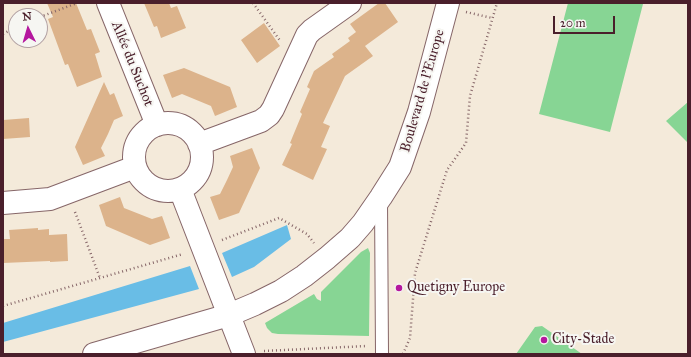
<!DOCTYPE html>
<meta charset="utf-8">
<style>
body{margin:0}
#map{position:relative;width:691px;height:357px;overflow:hidden;background:#f4eada;font-family:"IM FELL Great Primer",serif}
canvas{display:block}
.frame{position:absolute;inset:0;border:4px solid #4a1f2b;pointer-events:none}
.north{position:absolute;left:8px;top:8px;width:40px;height:40px;box-sizing:border-box;background:#f6f6f2;border:1px solid #b1a0a2;border-radius:50%;rotate:355deg;font-size:11px;font-weight:700;line-height:16px;text-align:center;color:#4a1f2b}
.north::after{content:'';display:block;margin:auto;width:14px;height:18px;background:#b5179e;clip-path:polygon(50% 0,100% 100%,50% 72%,0 100%)}
.scale{position:absolute;left:553px;top:16px;width:62px;height:18px;box-sizing:border-box;border:2px solid #4a1f2b;border-top:0;padding-left:5px;font-size:12px;line-height:14px;white-space:nowrap;color:#4a1f2b;-webkit-text-stroke:3px #f6f6f2;paint-order:stroke}
</style>
<div id="map">
<canvas width="691" height="357"></canvas>
<div class="frame"></div>
<div class="north">N</div>
<div class="scale">20 m</div>
</div>
<script>
const context = document.querySelector('canvas').getContext('2d');
context.lineJoin = 'round';
function fill(path, color) { context.fillStyle = color; context.fill(path, 'evenodd'); }
const shape = rows => new Path2D(rows.map(r => 'M' + r).join(''));
function strokePath(path, color, width, dash) { context.strokeStyle = color; context.lineWidth = width; context.lineCap = dash ? 'butt' : 'round'; context.setLineDash(dash || []); context.stroke(path); }
function drawText(font, color, halo, rows, align = 'center') {
  context.font = font + ' "IM FELL Great Primer",serif'; context.lineWidth = 4; context.setLineDash([]); context.textBaseline = 'middle'; context.strokeStyle = halo; context.fillStyle = color; for (const [text, x, y, turn = 0] of rows) {
    context.save(); context.translate(x, y); context.rotate((+turn || 0) * Math.PI / 180); context.textAlign = isNaN(turn) ? turn : align; if (halo) context.strokeText(text, 0, 0); context.fillText(text, 0, 0); context.restore();
  }
}
const green = shape([
 [568,3,643,4,610,132,539,114],
 [688,102,688,143,666,121],
 [368,248,370,253,369,336,278,334,272,333,267,328,265,323,314,294,317,299,321,301,321,292,361,252],
 [542,326,582,354,516,354,535,327]
]);
const water = shape([
 [287,225,291,239,254,267,232,277,222,253],
 [190,266,199,289,3,342,3,323]
]);
const building = shape([
 [47,3,76,3,87,30,91,29,100,52,95,54,102,77,77,87,68,64,65,65,48,19,53,17],
 [144,3,169,3,171,8,177,6,186,28,161,38,157,26,154,27],
 [379,3,385,3,398,22,365,46,373,56,345,76,323,123,330,126,321,147,327,149,313,180,282,165,292,144,290,143,302,114,300,112,310,89,307,87,314,71,334,57,332,54,350,41,348,38,356,32,350,24],
 [264,23,280,46,257,63,241,40],
 [184,68,230,87,237,107,215,116,211,106,182,94,172,98,163,75],
 [104,82,110,95,114,93,123,116,114,120,108,134,101,148,105,156,83,165,75,147],
 [29,118,30,137,3,139,3,120],
 [252,148,260,168,239,213,219,220,210,197,220,194,227,180,233,167,230,156],
 [120,197,124,208,152,219,162,216,170,238,150,245,106,226,99,205],
 [38,228,38,230,49,229,49,235,67,234,68,261,50,262,50,261,3,263,3,239,10,239,9,230]
]);
const path = shape([
 [253,3,281,42],
 [466,12,492,18],
 [40,17,77,3],
 [3,34,16,27],
 [75,212,100,278],
 [222,240,279,218,307,234,314,243],
 [3,306,183,254],
 [264,351,367,346],
 [403,354,410,338,415,273,447,170,466,143,470,96,497,3]
]);
const service = shape([
 [381,201,382,354]
]);
const minor = shape([
 [108,3,157,125],
 '134 157a34 34 0 1 1 68 0a34 34 0 1 1-68 0Z',
 [199,144,261,121,269,115,273,109,307,35,312,30,350,3],
 [180,189,244,354],
 [3,203,50,199,135,167]
]);
const tertiary = shape([
 [94,354,229,315,255,304,281,291,304,276,327,258,350,238,363,223,381,197,400,167,419,112,448,3]
]);
const markers = [
 [399,288,4,"#b5179e"],
 [544,340,4,"#b5179e"]
];
const streetNames = [
 ["Allée du Suchot",132,64,68],
 ["Boulevard de l'Europe",423,91,-74]
];
const poiNames = [
 ["Quetigny Europe",407,288],
 ["City-Stade",552,340]
];
fill(green, '#87d594');
fill(water, '#69bde6');
fill(building, '#dcb38b');
strokePath(service, '#866668', 14);
strokePath(minor, '#866668', 24);
strokePath(tertiary, '#866668', 24);
strokePath(path, '#866668', 2.5, [1, 3]);
strokePath(service, '#fff', 12);
strokePath(minor, '#fff', 22);
strokePath(tertiary, '#fff', 22);
for (const [x, y, r, color] of markers) { const dot = new Path2D(); dot.arc(x, y, r, 0, 2 * Math.PI); context.fillStyle = color; context.fill(dot); strokePath(dot, '#f6f6f2', 1.5); }
drawText('14px', '#4a1f2b', '#f6f6f2', streetNames);
drawText('14px', '#4a1f2b', '#f6f6f2', poiNames, 'left');
</script>
